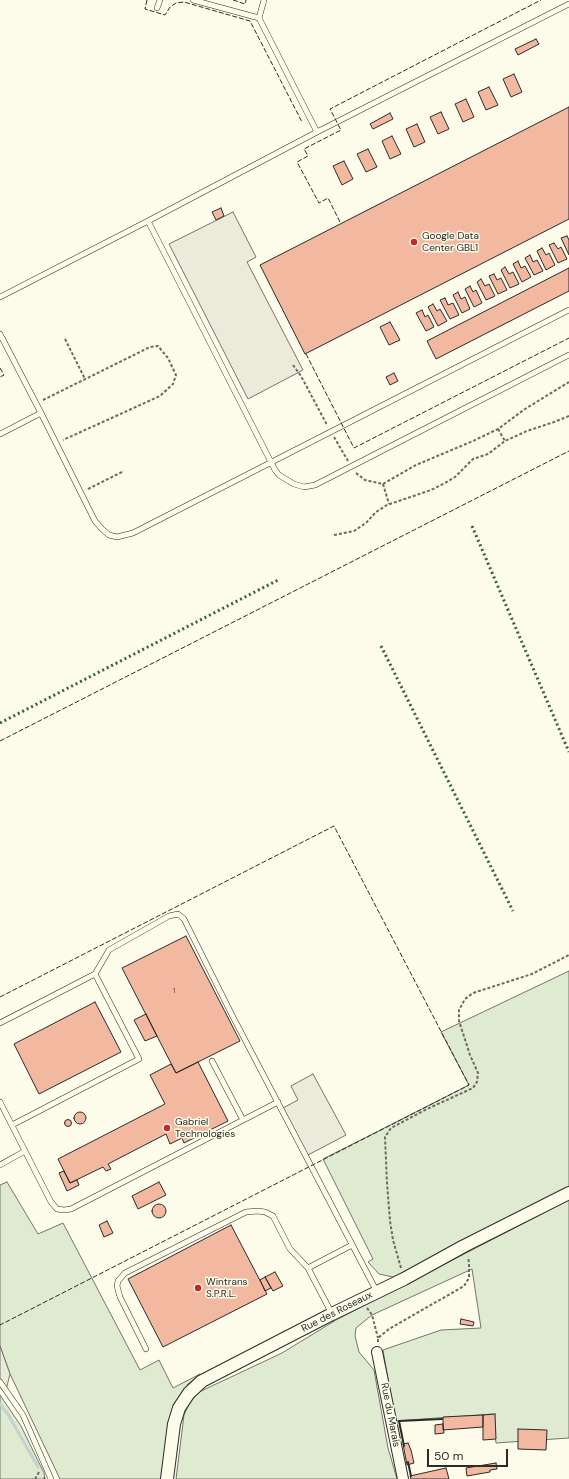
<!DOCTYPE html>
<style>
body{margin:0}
#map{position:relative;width:569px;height:1479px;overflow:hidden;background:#fdfbea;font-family:"DM Sans",sans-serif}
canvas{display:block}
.scale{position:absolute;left:427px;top:1449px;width:81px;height:18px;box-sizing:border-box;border:2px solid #2b2b2b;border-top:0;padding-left:5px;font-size:12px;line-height:14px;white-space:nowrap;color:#2b2b2b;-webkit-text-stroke:3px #fdfbea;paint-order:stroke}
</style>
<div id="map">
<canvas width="569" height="1479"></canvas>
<div class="scale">50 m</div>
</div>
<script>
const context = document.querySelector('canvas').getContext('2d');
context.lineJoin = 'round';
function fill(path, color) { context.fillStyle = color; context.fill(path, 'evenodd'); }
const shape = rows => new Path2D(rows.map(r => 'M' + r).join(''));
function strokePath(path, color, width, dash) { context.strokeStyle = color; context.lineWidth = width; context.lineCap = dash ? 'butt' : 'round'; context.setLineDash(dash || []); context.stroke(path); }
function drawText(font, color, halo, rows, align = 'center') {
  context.font = font + ' "DM Sans",sans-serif'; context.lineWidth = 3; context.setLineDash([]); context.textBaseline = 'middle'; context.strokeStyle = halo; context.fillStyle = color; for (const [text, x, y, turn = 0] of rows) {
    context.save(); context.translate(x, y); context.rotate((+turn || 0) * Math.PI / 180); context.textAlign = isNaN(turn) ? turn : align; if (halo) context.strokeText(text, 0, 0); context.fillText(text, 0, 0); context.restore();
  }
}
const green = shape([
 [569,971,569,1188,429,1260,393,1277,379,1274,368,1262,373,1259,323,1159,469,1085,441,1032,569,971],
 [7,1182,38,1234,63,1223,140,1370,159,1360,173,1388,200,1374,188,1384,174,1405,169,1423,161,1479,60,1479,10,1374,0,1346,0,1185,7,1182],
 [569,1200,569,1438,496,1443,493,1414,395,1421,383,1350,441,1330,481,1328,472,1269,372,1315,356,1328,355,1336,359,1352,374,1370,388,1448,397,1479,176,1479,184,1415,190,1402,199,1392,282,1353,336,1320,569,1200],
 [0,1395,21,1426,44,1473,45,1479,0,1479,0,1395]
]);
const parking = shape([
 [233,212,256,257,247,262,303,370,248,399,169,244,233,212],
 [313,1074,346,1135,306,1156,281,1109,298,1100,291,1086,313,1074],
 [0,1346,10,1374,6,1390,0,1382,0,1346]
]);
const stream = shape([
 [0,1404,9,1416,38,1467]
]);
const building = shape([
 [536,39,539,44,518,55,515,49,536,39],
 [514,74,522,92,511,97,503,79,514,74],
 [489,87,498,105,486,110,478,92,489,87],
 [466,99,474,117,463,122,455,104,466,99],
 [569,107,569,219,305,354,260,265,569,107],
 [441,112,449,129,438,134,430,117,441,112],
 [390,113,393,119,373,129,370,124,390,113],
 [417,124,425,142,414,147,406,129,417,124],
 [392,136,401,154,390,159,382,141,392,136],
 [368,149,377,167,366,172,357,154,368,149],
 [344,161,353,179,342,185,333,166,344,161],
 [221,208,224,216,216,220,212,212,221,208],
 [567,236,569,240,569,255,561,238,567,236],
 [554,243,558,249,561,247,567,259,558,263,549,245,554,243],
 [542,248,546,255,549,253,555,265,546,270,537,251,542,248],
 [530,255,533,262,537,260,543,271,534,275,525,258,530,255],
 [518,261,521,268,525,266,531,277,522,282,513,264,518,261],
 [505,267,509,274,513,272,519,284,510,288,501,270,505,267],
 [569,268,569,291,436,359,427,341,569,268],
 [494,274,497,280,501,278,507,290,498,294,489,276,494,274],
 [481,279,485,286,489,284,495,296,486,300,477,282,481,279],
 [470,286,473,292,476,290,482,303,474,307,465,289,470,286],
 [458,292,461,299,465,297,470,309,462,313,453,295,458,292],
 [445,298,448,305,453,303,459,315,450,319,440,300,445,298],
 [433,304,437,311,440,309,447,321,438,326,428,307,433,304],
 [422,310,425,317,428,315,434,327,426,331,416,313,422,310],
 [390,322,400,340,389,345,380,327,390,322],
 [394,373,398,381,390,385,386,377,394,373],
 [186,936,240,1041,176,1073,122,968,186,936],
 [95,1002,121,1052,39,1094,14,1044,95,1002],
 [146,1014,157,1036,145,1041,134,1020,146,1014],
 [198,1062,228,1121,184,1143,182,1138,170,1144,166,1134,108,1164,111,1169,106,1171,103,1167,70,1183,58,1159,165,1104,150,1075,171,1064,176,1073,198,1062],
 '74 1118a6 6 0 1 1 12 0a6 6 0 1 1-12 0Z',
 '64.5 1123a3.5 3.5 0 1 1 7 0a3.5 3.5 0 1 1-7 0Z',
 [64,1171,70,1183,77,1180,79,1185,67,1191,59,1173,64,1171],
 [159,1182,166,1195,138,1209,132,1196,159,1182],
 '152 1211a7 7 0 1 1 14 0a7 7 0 1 1-14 0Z',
 [107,1221,113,1233,104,1237,99,1225,107,1221],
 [231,1225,267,1294,163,1347,128,1279,231,1225],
 [275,1272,283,1286,273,1291,265,1277,275,1272],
 [265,1277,271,1288,265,1291,260,1280,265,1277],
 [461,1319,474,1322,473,1326,460,1324,461,1319],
 [495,1414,496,1439,483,1440,483,1415,495,1414],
 [483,1415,483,1427,443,1430,443,1417,483,1415],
 [443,1424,444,1433,435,1434,435,1425,443,1424],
 [518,1429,547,1430,546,1450,518,1449,518,1429],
 [408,1443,411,1450,414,1463,407,1465,403,1444,408,1443],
 [496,1463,497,1469,490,1470,490,1472,467,1476,466,1468,496,1463],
 [446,1468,449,1479,411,1479,410,1476,446,1468]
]);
const path = shape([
 [65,339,85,379],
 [293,365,301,376,327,425],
 [43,400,150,347,158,346,168,358,176,375,173,384,160,396,63,440],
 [498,429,505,441],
 [334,437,348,461],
 [356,473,365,480,383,484,416,465,473,441,498,429,525,409,569,382],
 [383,484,389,504],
 [88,489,124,471],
 [334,535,354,531,366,523,376,512,387,505,431,490,445,483,455,477,473,459,488,454,505,441,527,431,554,422,569,416],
 [401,1268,393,1240,390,1221,387,1183,385,1137,391,1128,427,1109,473,1088,477,1082,478,1073,470,1055,459,1021,459,1010,465,999,473,993,532,974,569,955],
 [367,1308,372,1315,378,1338],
 [378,1342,378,1338,389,1329,464,1286,469,1278,469,1263,468,1257],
 [35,1479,39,1472]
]);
const service = shape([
 [193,0,259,18,317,132],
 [157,8,160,0],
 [259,18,264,0],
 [148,221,275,470,279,475,294,484,304,487,315,485,569,355],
 [0,297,148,221,317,132,569,4],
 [0,334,41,413,95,521,102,529,109,535,117,537,133,533,569,310],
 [0,434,41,413],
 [95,974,109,950,169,916,178,914,184,919,232,1015,377,1292],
 [0,1023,95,974,139,1059,12,1125],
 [212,1061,243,1120],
 [0,1102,51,1202,57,1209,64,1210,71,1209,278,1102],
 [0,1165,25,1151],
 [332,1314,308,1268,352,1245],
 [146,1349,120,1297,117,1286,118,1281,125,1273,246,1212,258,1211,265,1212,273,1216,290,1249,308,1268],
 [0,1382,23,1415,51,1479]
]);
const minor = shape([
 [377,1352,403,1479]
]);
const tertiary = shape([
 [167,1479,174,1424,179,1408,189,1393,202,1381,332,1314,404,1279,464,1246,569,1193]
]);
const hedge = shape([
 [472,526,569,752],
 [381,646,513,911],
 [0,723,280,579]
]);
const fence = shape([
 [147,0,145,9,165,15,170,7,176,3,184,2,250,21,302,122],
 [233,0,245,4,246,0],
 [340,222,328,198,319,203,297,162,308,156,304,149,341,130,330,109,541,0],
 [306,354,354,448,569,338],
 [0,368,4,375,0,377],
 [0,741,569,451],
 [0,997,334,826,469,1085,0,1325],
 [44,1477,45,1479]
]);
const wall = shape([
 [404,1446,399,1421,442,1419],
 [408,1462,411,1476]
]);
const markers = [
 [414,242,4,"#c62828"],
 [167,1128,4,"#c62828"],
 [198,1288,4,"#c62828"]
];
const numberNames = [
 ["1",174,991]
];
const poiNames = [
 ["Google Data",422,236],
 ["Center GBL1",422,248],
 ["Gabriel",175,1122],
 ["Technologies",175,1134],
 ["Wintrans",206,1282],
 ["S.P.R.L.",206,1294]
];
const streetNames = [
 ["Rue des Roseaux",337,1312,-27],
 ["Rue du Marais",390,1415,79]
];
fill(green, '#deebd1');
strokePath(green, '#74746e', 1);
fill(parking, '#eceadb');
strokePath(parking, '#74746e', 1);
strokePath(stream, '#c7d0d0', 3);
fill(building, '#f2b8a0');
strokePath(building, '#2b2b2b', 1);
strokePath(service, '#2b2b2b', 6);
strokePath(minor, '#2b2b2b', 12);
strokePath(tertiary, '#2b2b2b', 14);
strokePath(path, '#6a6964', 2, [3, 2]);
strokePath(service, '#fdfbea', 5);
strokePath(minor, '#fdfbea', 10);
strokePath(tertiary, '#fdfbea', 12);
strokePath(hedge, '#34623c', 3, [2, 3]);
strokePath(fence, '#2b2b2b', 1, [5, 2]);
strokePath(wall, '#2b2b2b', 2);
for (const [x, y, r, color] of markers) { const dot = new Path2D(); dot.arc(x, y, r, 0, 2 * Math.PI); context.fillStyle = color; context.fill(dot); strokePath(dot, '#fdfbea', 1.5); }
drawText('8px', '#5d4e48', null, numberNames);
drawText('10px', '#2b2b2b', '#fdfbea', poiNames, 'left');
drawText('10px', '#2b2b2b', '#fdfbea', streetNames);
</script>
